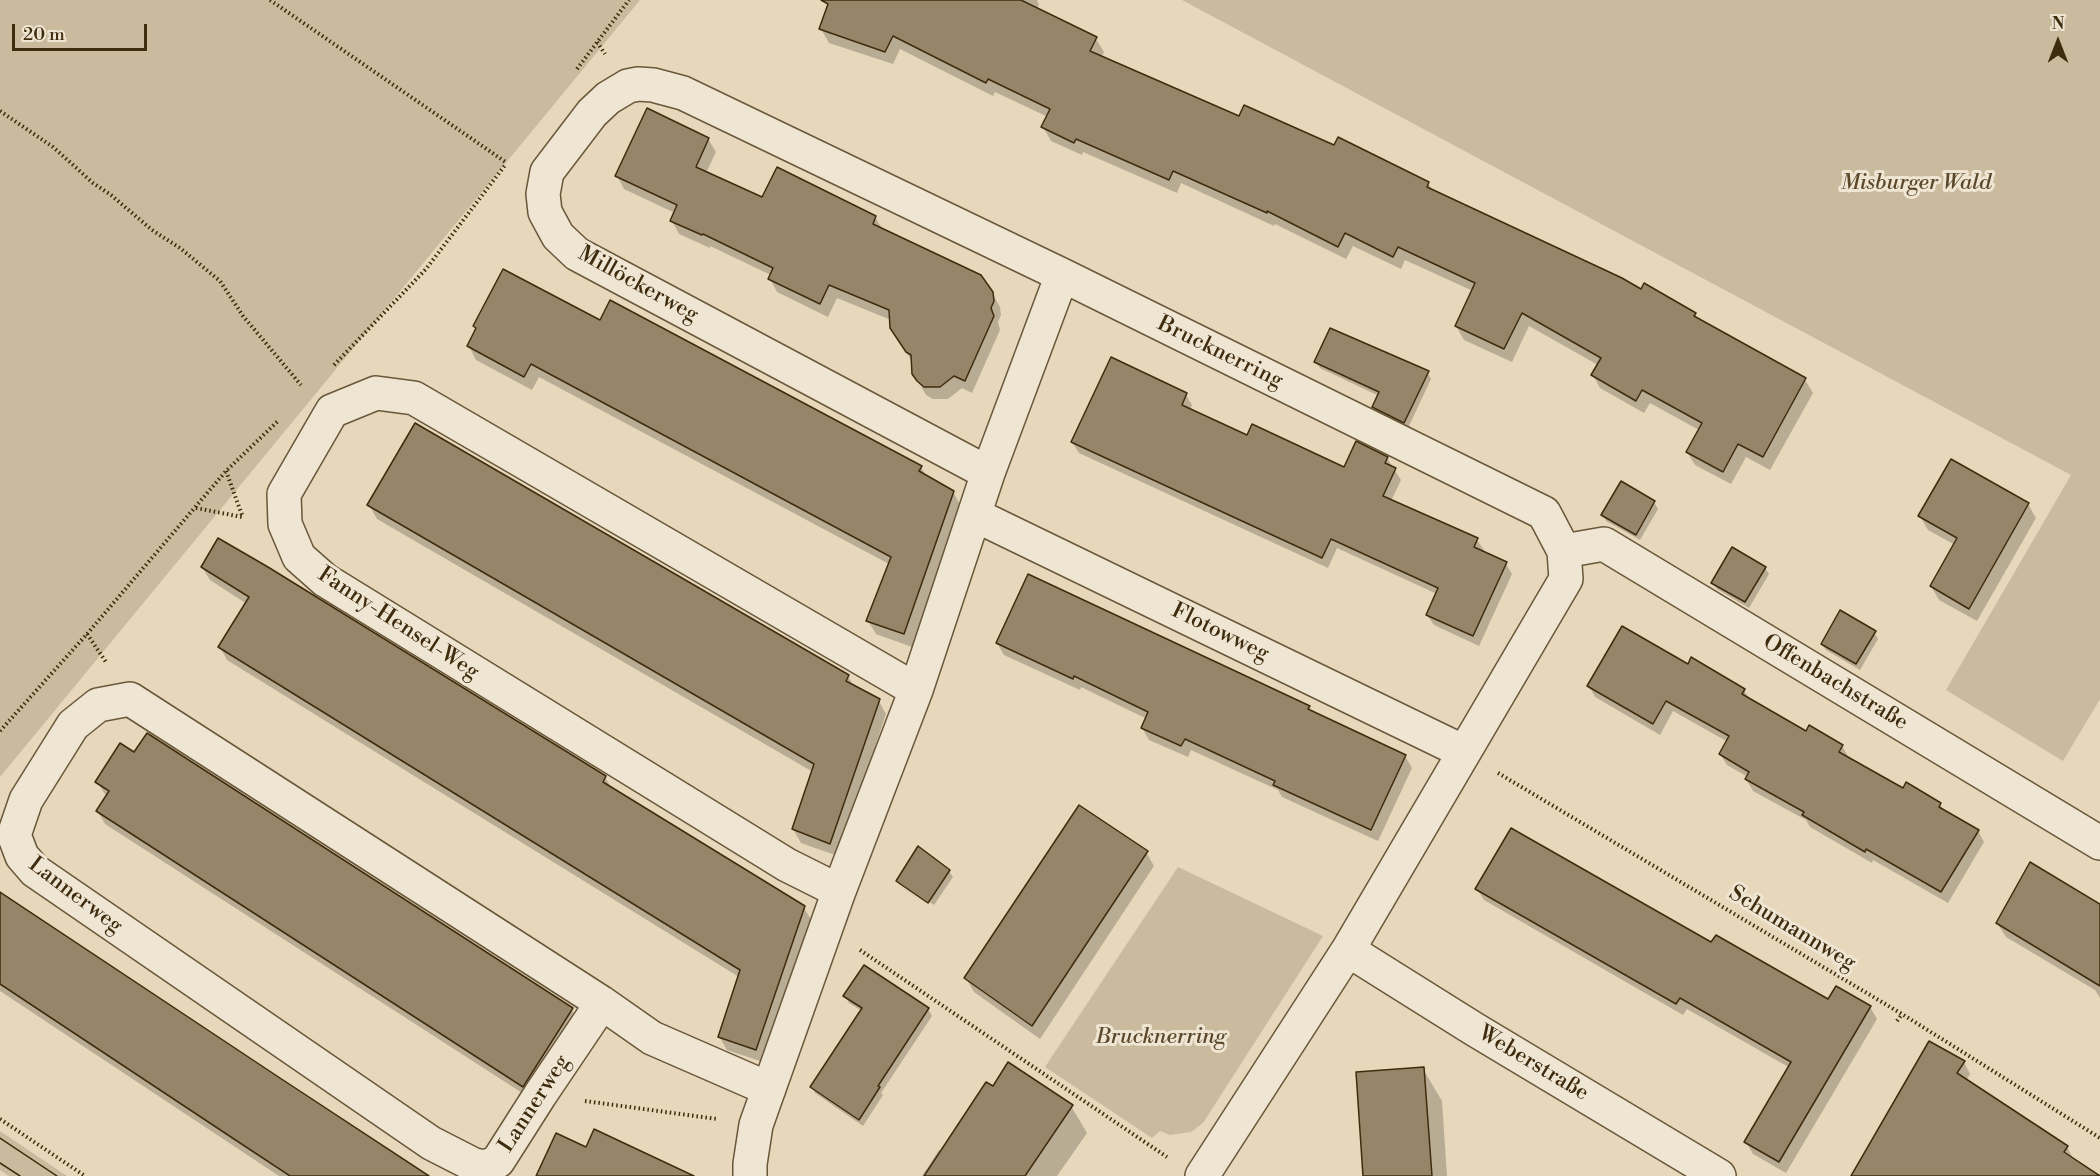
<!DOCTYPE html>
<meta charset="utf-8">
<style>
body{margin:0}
#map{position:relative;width:2100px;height:1176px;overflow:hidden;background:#e7d7bb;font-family:"Libre Bodoni",serif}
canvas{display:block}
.north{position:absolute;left:2028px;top:12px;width:60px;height:60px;-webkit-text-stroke:4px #efe5d3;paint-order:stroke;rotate:0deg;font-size:16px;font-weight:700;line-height:24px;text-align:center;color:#3f2c0e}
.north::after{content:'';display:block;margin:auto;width:21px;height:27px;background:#3f2c0e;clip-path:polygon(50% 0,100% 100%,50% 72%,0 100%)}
.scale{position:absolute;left:12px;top:24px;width:135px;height:27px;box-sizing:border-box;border:3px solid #3f2c0e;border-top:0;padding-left:8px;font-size:18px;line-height:21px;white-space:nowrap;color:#3f2c0e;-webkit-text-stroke:4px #efe5d3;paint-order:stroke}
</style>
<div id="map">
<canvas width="2100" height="1176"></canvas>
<div class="north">N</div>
<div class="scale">20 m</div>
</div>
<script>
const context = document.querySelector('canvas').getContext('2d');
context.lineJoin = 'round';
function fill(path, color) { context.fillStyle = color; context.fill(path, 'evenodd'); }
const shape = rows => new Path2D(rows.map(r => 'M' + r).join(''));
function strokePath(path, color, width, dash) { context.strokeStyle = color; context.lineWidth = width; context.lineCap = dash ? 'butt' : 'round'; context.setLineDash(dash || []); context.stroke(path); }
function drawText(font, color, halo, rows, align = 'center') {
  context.font = font + ' "Libre Bodoni",serif'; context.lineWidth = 6; context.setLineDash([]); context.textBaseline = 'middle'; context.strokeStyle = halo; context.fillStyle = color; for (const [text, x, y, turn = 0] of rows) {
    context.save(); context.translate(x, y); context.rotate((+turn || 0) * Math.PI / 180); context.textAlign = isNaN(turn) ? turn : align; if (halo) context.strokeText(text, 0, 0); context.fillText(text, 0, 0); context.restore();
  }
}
const green = shape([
 [0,0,640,0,0,777],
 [1182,0,2100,0,2100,699,2063,761,1946,690,2071,475],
 [1178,867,1323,936,1203,1123,1191,1132,1170,1135,1160,1131,1152,1138,1045,1067],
 [0,1131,67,1176,9,1176,0,1170]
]);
const shadow = shape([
 [831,0,1037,0,1039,4,1037,9,1096,39,1104,52,1101,58,1240,118,1335,147,1428,183,1433,191,1641,291,1695,314,1699,321,1805,380,1813,393,1770,470,1746,457,1731,484,1695,465,1687,452,1699,430,1650,403,1644,413,1600,388,1593,375,1598,365,1529,326,1512,362,1464,340,1456,326,1473,291,1405,260,1401,269,1353,246,1346,259,1275,224,1274,226,1181,183,1177,193,1083,152,1082,155,1051,141,1043,127,1048,117,995,92,993,96,900,49,893,64,829,43,821,29],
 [708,139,716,152,706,173,763,199,875,217,883,230,992,293,1000,307,1001,315,998,322,1000,330,972,393,962,388,948,399,933,399,926,395,914,374,913,363,891,328,891,320,837,298,828,317,777,292,770,279,771,275,710,246,710,248,679,234,672,221,675,213,624,189,617,176],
 [600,322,921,467,927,477,953,492,961,506,912,647,876,634,868,621,889,564,539,377,532,390,476,360,469,346],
 [1316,362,1427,372,1431,379,1408,428,1377,413,1373,407,1379,396,1320,368],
 [1186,395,1192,405,1190,410,1248,437,1345,469,1387,458,1401,480,1391,501,1477,540,1484,550,1482,553,1506,564,1512,574,1479,646,1434,625,1427,615,1437,594,1337,548,1328,568,1079,453,1072,442],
 [1622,483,1654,502,1658,509,1640,540,1606,521,1603,515],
 [2028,504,2036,518,1977,621,1939,600,1931,586,1955,545,1928,530,1920,516],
 [369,505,848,676,854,687,878,700,886,714,838,856,801,843,793,829,813,772,377,519],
 [202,567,605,777,612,789,804,908,812,921,763,1062,727,1050,719,1036,739,977,227,660,220,647,247,604,210,580],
 [1765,568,1769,574,1749,608,1717,589,1713,583],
 [1874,632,1878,639,1860,670,1826,650,1822,644],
 [997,643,1309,707,1311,712,1405,756,1412,768,1378,841,1282,797,1278,790,1191,750,1188,757,1149,740,1142,728,1147,719,1081,687,1080,690,1004,655],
 [1688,666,1744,690,1750,700,1806,733,1842,746,1849,758,1903,790,1940,804,1944,812,1978,831,1984,842,1948,903,1873,860,1872,863,1810,827,1806,820,1753,791,1746,779,1748,777,1727,765,1720,754,1728,742,1673,711,1660,735,1595,697,1589,686],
 [97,782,571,1009,579,1022,530,1098,105,824,98,812,107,797],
 [1146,852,1154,866,1040,1039,974,992,966,978],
 [949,871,953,877,934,905,900,882,900,886,932,908,901,887,897,881],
 [1477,889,1828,1001,1870,1007,1877,1019,1786,1173,1753,1154,1746,1142,1790,1068,1687,1009,1683,1015,1484,900],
 [0,905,425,1176,279,1176,0,991],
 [2100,905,2100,998,2095,990,2006,937,1997,923],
 [865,967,928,1009,932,1016,881,1093,883,1095,863,1126,815,1093,812,1087,862,1011,849,1003,845,996],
 [1964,1062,1970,1074,1966,1081,2067,1147,2074,1160,2099,1176,1852,1176],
 [1423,1069,1442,1101,1447,1176,1365,1176],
 [993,1088,1071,1106,1087,1133,1057,1176,922,1176,939,1150,942,1152]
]);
const building = shape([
 [821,0,1021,0,1097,37,1090,51,1239,116,1244,105,1334,145,1338,137,1429,182,1427,187,1622,278,1641,289,1644,283,1696,313,1694,316,1806,378,1763,457,1738,444,1723,472,1686,452,1702,423,1642,390,1636,401,1591,375,1601,358,1522,313,1504,349,1455,326,1475,283,1398,247,1393,257,1345,233,1338,247,1267,211,1267,213,1173,171,1169,180,1076,139,1074,143,1041,127,1050,109,988,79,986,83,893,36,885,52,819,29,828,4,821,0],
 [647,108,709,138,696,167,762,197,777,167,876,216,873,224,981,275,993,292,994,301,991,308,994,316,965,381,954,376,940,387,924,387,917,381,912,374,911,355,906,352,890,328,889,310,829,285,820,304,768,279,773,268,703,234,702,235,670,221,677,205,615,176,647,108],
 [503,269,600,320,610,300,922,466,919,471,954,491,904,634,866,621,891,557,531,364,524,377,467,346,476,328,473,326,503,269],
 [1330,328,1429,371,1404,423,1372,407,1379,392,1314,362,1330,328],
 [1111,357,1187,393,1182,405,1247,435,1252,424,1344,467,1356,441,1388,457,1385,463,1396,468,1383,496,1478,538,1474,547,1507,562,1473,636,1426,615,1438,588,1331,539,1322,558,1071,442,1111,357],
 [415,423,849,675,846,681,880,699,830,844,792,829,814,764,367,505,415,423],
 [1951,459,2029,503,1969,609,1930,586,1957,538,1918,516,1951,459],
 [1621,481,1655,501,1636,535,1601,515,1621,481],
 [218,538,268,567,606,776,603,782,805,906,756,1050,718,1037,740,970,218,647,249,597,201,567,218,538],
 [1732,547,1766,567,1745,602,1711,583,1732,547],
 [1028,574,1310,706,1308,709,1406,755,1371,830,1273,785,1275,781,1185,739,1181,746,1141,728,1148,712,1074,676,1073,679,996,643,1028,574],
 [1840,610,1876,631,1856,664,1821,644,1840,610],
 [1622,626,1688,664,1691,657,1745,689,1742,694,1806,731,1809,725,1843,745,1839,752,1903,788,1906,782,1941,803,1939,807,1979,830,1941,892,1866,849,1865,852,1802,815,1804,812,1745,779,1749,772,1719,754,1729,736,1666,701,1653,724,1587,686,1622,626],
 [147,733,573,1008,523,1087,96,811,109,791,95,782,120,743,134,752,147,733],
 [1079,805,1148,851,1032,1026,964,978,1079,805],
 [1511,828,1711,942,1716,935,1828,999,1836,986,1871,1006,1779,1162,1744,1142,1791,1062,1680,998,1676,1004,1475,889,1511,828],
 [918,846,950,870,928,903,896,881,918,846],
 [2030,862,2100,904,2100,986,1996,923,2030,862],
 [0,892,280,1078,429,1176,290,1176,237,1141,0,984,0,892],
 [864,965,929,1008,878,1086,880,1087,859,1120,810,1087,862,1008,843,996,864,965],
 [1929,1041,1965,1061,1957,1073,2068,1146,2064,1152,2100,1176,1851,1176,1929,1041],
 [1008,1062,1073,1105,1025,1176,924,1176,986,1082,993,1086,1008,1062],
 [1424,1067,1432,1176,1363,1176,1356,1072,1424,1067],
 [594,1129,694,1176,536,1176,556,1133,586,1147,594,1129]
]);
const path = shape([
 [270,0,507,163],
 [597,42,605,54],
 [577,69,629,0],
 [0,111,53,147,93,183,111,195,152,230,180,248,220,281,243,316,301,385],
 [334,365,426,269,506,164],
 [226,471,242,515],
 [196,508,242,517],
 [87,634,106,662],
 [0,731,87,634,226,471,278,421],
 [1498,773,1902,1014,2100,1138],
 [860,950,1167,1157],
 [1897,1021,1902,1014],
 [585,1101,717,1119],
 [0,1119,85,1176]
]);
const minor = shape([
 [988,473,577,254,558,236,545,212,543,194,547,172,592,113,608,98,628,86,638,84,653,85,683,93,1062,275,1544,513,1564,551,1566,579,1348,950,1202,1176],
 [975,515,1464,752],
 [1564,551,1604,544,2100,843],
 [839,891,787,865,325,580,299,557,285,524,284,494,332,411,376,393,414,398,916,690],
 [1348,950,1474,1029,1719,1176],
 [602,1003,540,1095,498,1161,487,1167,474,1165,431,1143,35,871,22,856,14,835,26,800,73,725,98,705,130,699,602,1003,652,1038,769,1089],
 [750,1176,750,1164,756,1125,839,891,916,690,988,473,1062,275]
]);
const tram = shape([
 [0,1138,57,1176],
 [0,1163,20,1176]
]);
const parkNames = [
 ["Misburger Wald",1916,184],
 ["Brucknerring",1161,1038]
];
const streetNames = [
 ["Millöckerweg",638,285,29],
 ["Brucknerring",1220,353,26],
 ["Fanny-Hensel-Weg",398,624,33],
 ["Flotowweg",1220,633,26],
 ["Offenbachstraße",1835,683,31],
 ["Lannerweg",75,896,37],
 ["Schumannweg",1792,929,31],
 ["Weberstraße",1533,1064,31],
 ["Lannerweg",535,1104,-57]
];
fill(green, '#caba9e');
fill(shadow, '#0003');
fill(building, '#968568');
strokePath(building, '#3f2c0e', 1.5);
strokePath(minor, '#695739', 36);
strokePath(path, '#3f2c0e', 4, [1.5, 3]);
strokePath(minor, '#efe5d3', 33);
strokePath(tram, '#3f2c0e', 1.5);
drawText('italic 22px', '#5b482b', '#efe5d3', parkNames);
drawText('22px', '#3f2c0e', '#efe5d3', streetNames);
</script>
